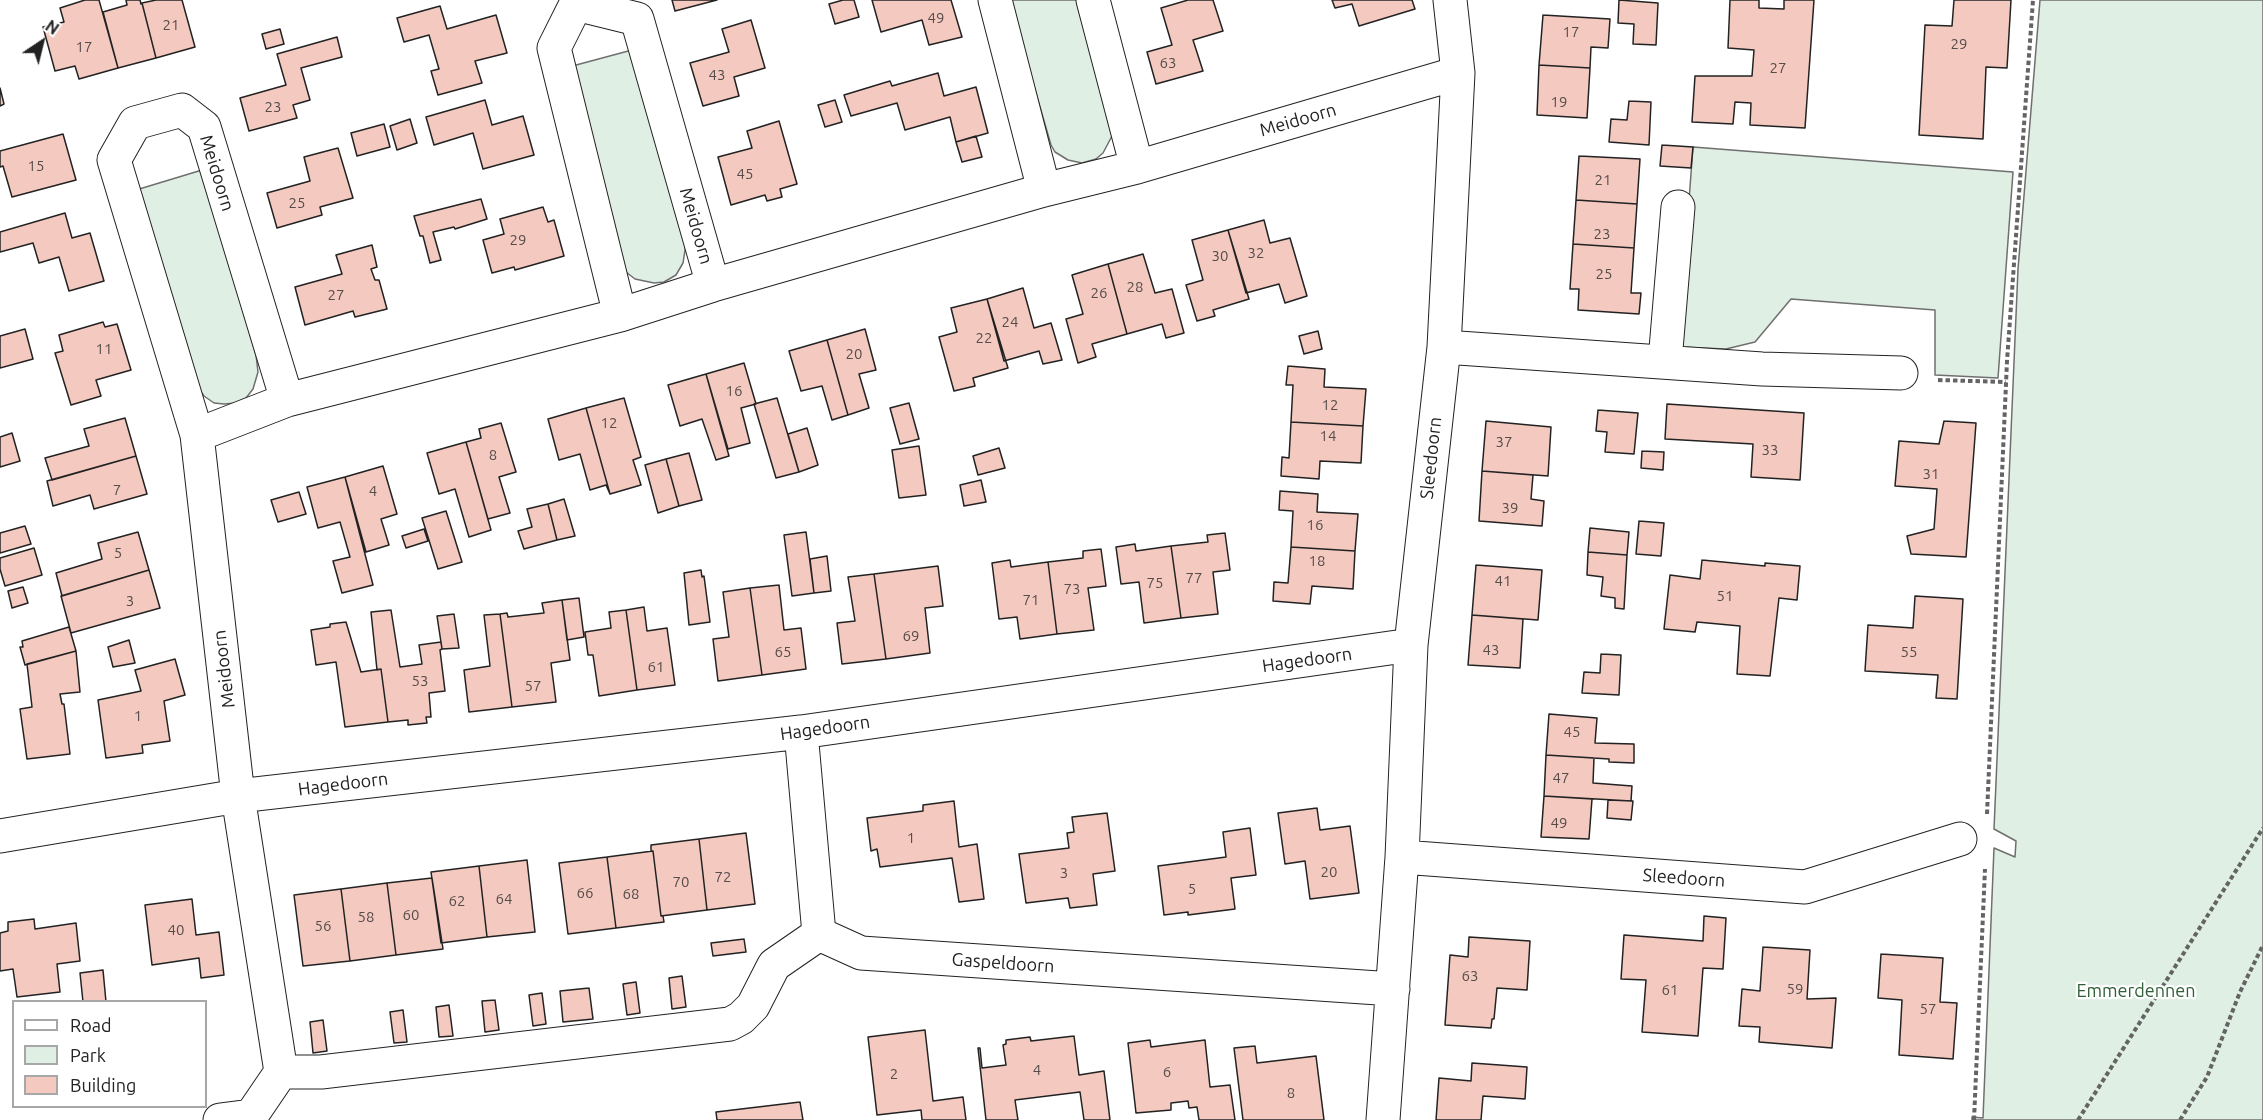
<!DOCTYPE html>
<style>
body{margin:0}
#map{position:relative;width:2263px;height:1120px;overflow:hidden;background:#fff;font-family:Ubuntu,sans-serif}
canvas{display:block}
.legend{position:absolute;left:12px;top:1000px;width:195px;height:108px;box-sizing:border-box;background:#fff;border:2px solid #a7a7a7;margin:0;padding:8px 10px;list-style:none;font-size:18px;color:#222}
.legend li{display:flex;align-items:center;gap:12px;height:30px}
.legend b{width:30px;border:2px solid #a7a7a7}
.north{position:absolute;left:12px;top:12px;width:60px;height:60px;-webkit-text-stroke:4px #fff;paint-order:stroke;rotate:35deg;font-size:16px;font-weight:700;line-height:24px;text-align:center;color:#222}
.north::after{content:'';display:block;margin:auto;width:21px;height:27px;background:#222;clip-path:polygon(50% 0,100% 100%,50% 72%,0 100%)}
</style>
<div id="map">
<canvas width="2263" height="1120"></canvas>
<ul class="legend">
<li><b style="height:8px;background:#fff"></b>Road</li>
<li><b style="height:16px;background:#e0efe3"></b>Park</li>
<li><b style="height:16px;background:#f3c9c0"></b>Building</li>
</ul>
<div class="north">N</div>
</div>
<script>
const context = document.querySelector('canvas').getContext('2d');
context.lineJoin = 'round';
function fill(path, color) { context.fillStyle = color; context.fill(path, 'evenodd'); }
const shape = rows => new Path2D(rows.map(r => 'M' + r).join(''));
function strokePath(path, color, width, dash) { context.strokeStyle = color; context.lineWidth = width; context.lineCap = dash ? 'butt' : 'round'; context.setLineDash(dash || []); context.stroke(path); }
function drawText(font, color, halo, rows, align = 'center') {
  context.font = font + ' Ubuntu,sans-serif'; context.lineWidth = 4.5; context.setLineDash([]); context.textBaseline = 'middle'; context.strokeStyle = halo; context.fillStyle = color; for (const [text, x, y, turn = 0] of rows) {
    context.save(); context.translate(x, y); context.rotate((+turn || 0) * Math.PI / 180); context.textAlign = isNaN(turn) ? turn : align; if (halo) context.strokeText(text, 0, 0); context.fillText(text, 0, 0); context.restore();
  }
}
const green = shape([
 [1009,0,1078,0,1112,136,1103,153,1096,159,1082,163,1068,160,1055,152,1051,145,1009,0],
 [2040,0,2263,0,2263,1120,1972,1120,1972,1117,1983,1118,1994,848,2015,857,2016,841,1994,829,2018,269,2040,0],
 [632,50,686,244,683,263,676,275,664,282,654,283,635,279,626,272,565,68,632,50],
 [1693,147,2013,172,1998,378,1935,375,1935,310,1791,299,1755,342,1726,349,1678,347,1693,147],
 [202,170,256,355,258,372,253,389,246,398,236,403,224,404,214,403,204,396,194,382,136,190,202,170]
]);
const building = shape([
 [85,0,99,0,118,68,79,79,75,66,55,71,43,27,64,22,60,8,85,0],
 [126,0,140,0,141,4,142,3,156,58,118,68,103,12,127,5,126,0],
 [156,0,182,0,195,47,156,58,142,3,156,0],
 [672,0,717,0,675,11,672,0],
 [843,0,854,0,859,17,835,24,829,4,843,0],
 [872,0,951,0,962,37,929,45,922,20,881,32,872,0],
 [1188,0,1213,0,1223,31,1193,40,1203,71,1156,84,1147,52,1172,45,1161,8,1188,0],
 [1332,0,1412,0,1415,9,1359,26,1352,4,1335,8,1332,0],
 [1619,0,1658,3,1656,45,1633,44,1634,24,1618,23,1619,0],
 [1730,0,1759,0,1759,8,1784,9,1784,0,1814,0,1805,128,1750,125,1751,103,1735,102,1733,124,1692,122,1695,76,1752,76,1754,50,1728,48,1730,0],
 [1954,0,2011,0,2007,68,1986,67,1983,139,1919,135,1925,25,1952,26,1954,0],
 [440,6,447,29,496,15,507,53,475,61,482,83,438,95,431,71,439,69,429,35,404,42,397,18,440,6],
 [1543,15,1610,19,1608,48,1591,47,1590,68,1539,65,1543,15],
 [751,20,765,68,734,77,739,96,703,106,690,63,729,52,722,29,751,20],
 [280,29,284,44,266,49,262,34,280,29],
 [337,37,342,57,301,68,310,100,293,105,297,118,249,131,240,98,286,85,277,54,337,37],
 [1539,65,1590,68,1587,118,1537,115,1539,65],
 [938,73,944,96,976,87,988,133,956,142,950,117,905,130,897,103,851,116,844,95,890,81,892,86,938,73],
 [0,88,4,104,0,106,0,88],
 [485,100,492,125,523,116,534,155,483,169,473,133,434,145,426,117,485,100],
 [835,100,842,122,825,127,818,105,835,100],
 [1629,101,1651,102,1649,145,1609,142,1611,119,1627,120,1629,101],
 [410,119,417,143,397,150,390,126,410,119],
 [779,121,797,184,780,189,782,197,767,201,765,195,731,205,718,157,752,148,747,131,779,121],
 [384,124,390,147,357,156,351,133,384,124],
 [63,134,76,180,12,197,3,166,0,167,0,151,63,134],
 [976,136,982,157,962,162,956,142,976,136],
 [1662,145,1693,147,1691,168,1660,166,1662,145],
 [338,148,353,198,320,207,322,215,277,228,267,193,310,181,304,157,338,148],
 [1579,156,1640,159,1637,204,1576,200,1579,156],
 [481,199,487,219,455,229,454,227,433,232,441,260,430,263,423,236,420,236,414,216,481,199],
 [1576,200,1637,204,1634,248,1573,244,1576,200],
 [543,207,548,222,554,220,564,256,515,270,514,267,492,273,483,240,504,234,500,219,543,207],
 [65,213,72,238,90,233,104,281,69,291,59,257,39,263,33,243,0,252,0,232,65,213],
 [1264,220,1270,243,1290,238,1307,296,1285,303,1279,284,1246,293,1228,230,1264,220],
 [1228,230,1249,299,1213,310,1215,316,1197,321,1186,285,1203,280,1192,240,1228,230],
 [1573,244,1634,248,1631,293,1641,293,1639,314,1578,310,1579,289,1570,289,1573,244],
 [372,245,377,267,371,269,375,280,379,280,387,309,355,317,353,311,305,325,295,287,342,274,336,255,372,245],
 [1143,254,1155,293,1172,289,1184,333,1166,338,1162,324,1127,334,1108,264,1143,254],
 [1108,264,1127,334,1092,344,1096,357,1078,363,1066,319,1083,314,1072,275,1108,264],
 [1023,288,1034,328,1051,323,1062,360,1043,364,1039,351,1004,361,987,299,1023,288],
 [987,299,1008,368,973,378,975,386,954,391,939,337,957,332,951,308,987,299],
 [103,322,105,327,117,324,131,370,96,380,101,396,71,405,55,353,63,351,59,335,103,322],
 [25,329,33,359,0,368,0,336,25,329],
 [865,329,876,370,859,374,869,408,848,415,827,340,865,329],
 [1318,331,1322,349,1304,354,1299,336,1318,331],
 [827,340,848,415,832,420,822,386,801,391,789,351,827,340],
 [744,363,756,404,741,408,750,443,728,449,706,374,744,363],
 [1288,366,1325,369,1324,387,1366,389,1363,426,1291,422,1293,385,1286,385,1288,366],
 [706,374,729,456,716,460,702,419,680,426,668,385,706,374],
 [624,398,641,457,633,460,641,485,610,494,586,408,624,398],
 [777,398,799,472,776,478,754,404,777,398],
 [909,403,919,439,900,444,890,408,909,403],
 [1667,404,1804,413,1800,480,1751,477,1753,444,1665,439,1667,404],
 [586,408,610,494,606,485,590,490,580,454,559,460,548,419,586,408],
 [1598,410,1638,413,1634,454,1605,452,1607,432,1596,431,1598,410],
 [125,418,136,456,52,480,45,458,89,446,84,429,125,418],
 [1486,421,1551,427,1548,476,1482,471,1486,421],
 [1944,421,1976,423,1966,557,1911,554,1907,536,1934,529,1937,489,1895,486,1899,441,1939,444,1944,421],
 [1291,422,1363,426,1361,463,1320,461,1319,479,1281,476,1282,457,1289,458,1291,422],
 [501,423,516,472,499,477,510,513,488,519,466,442,481,438,479,429,501,423],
 [807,428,818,465,799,472,788,434,807,428],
 [12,433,20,461,0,467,0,437,12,433],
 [466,442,491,530,469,537,455,489,439,494,427,453,466,442],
 [919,446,926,495,899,498,892,450,919,446],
 [999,448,1005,468,978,475,973,456,999,448],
 [1642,451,1664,452,1663,470,1641,468,1642,451],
 [689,453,702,500,679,506,666,459,689,453],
 [136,456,147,494,94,509,90,495,53,506,47,481,136,456],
 [666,459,679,506,658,513,645,465,666,459],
 [383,466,397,514,381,519,389,545,366,552,345,477,383,466],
 [1482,471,1533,475,1531,499,1544,501,1542,526,1479,521,1482,471],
 [345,477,373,585,342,593,333,561,350,557,340,522,318,528,307,487,345,477],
 [981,480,986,502,964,506,960,485,981,480],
 [1280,491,1318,494,1317,512,1358,514,1355,551,1291,547,1293,511,1279,510,1280,491],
 [299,492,306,514,278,522,271,500,299,492],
 [564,499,575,536,557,540,548,504,564,499],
 [548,504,557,540,524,549,518,531,532,527,527,509,548,504],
 [446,511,462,562,438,569,422,518,446,511],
 [1639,521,1664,523,1661,556,1636,554,1639,521],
 [25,526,31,544,0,553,0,533,25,526],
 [1590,528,1629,532,1627,555,1588,552,1590,528],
 [424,529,428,541,406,548,402,536,424,529],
 [138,532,149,570,62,596,56,573,102,559,98,543,138,532],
 [806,532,814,593,792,596,784,535,806,532],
 [1225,533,1230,570,1213,572,1218,614,1181,618,1171,546,1208,542,1207,535,1225,533],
 [1135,544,1136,551,1171,546,1181,618,1144,623,1139,582,1121,584,1116,547,1135,544],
 [1291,547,1355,551,1353,589,1312,586,1310,604,1273,601,1274,582,1288,583,1291,547],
 [34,548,42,575,5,586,0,569,0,558,34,548],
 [1101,549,1106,586,1088,588,1094,630,1057,634,1048,562,1083,558,1083,551,1101,549],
 [1588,552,1627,555,1624,609,1615,608,1615,598,1601,596,1603,577,1587,575,1588,552],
 [827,556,831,591,814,593,810,559,827,556],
 [1010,560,1011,567,1048,562,1057,634,1020,639,1017,617,999,619,992,563,1010,560],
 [1702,560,1765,566,1765,563,1800,566,1797,600,1779,598,1770,676,1737,674,1740,626,1697,622,1695,632,1664,629,1670,575,1700,579,1702,560],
 [1476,565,1542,570,1538,620,1472,615,1476,565],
 [938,566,943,606,925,608,930,653,886,659,874,574,938,566],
 [149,570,160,608,71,633,61,596,149,570],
 [701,570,702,577,704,576,710,622,689,625,684,573,701,570],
 [874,574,886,659,842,664,837,623,855,621,848,577,874,574],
 [779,585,784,630,801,628,806,669,762,675,750,588,779,585],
 [23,587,28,603,12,608,8,591,23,587],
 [750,588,762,675,718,681,713,639,729,637,723,592,750,588],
 [1915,596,1963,599,1957,699,1936,698,1938,675,1865,671,1868,625,1913,628,1915,596],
 [579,598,584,637,567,640,562,600,579,598],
 [562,600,570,660,551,663,556,702,512,707,500,614,507,613,508,617,544,613,542,603,562,600],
 [644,607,647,631,667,628,675,685,637,690,626,610,644,607],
 [391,610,400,667,422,664,419,645,441,642,442,649,440,650,445,691,429,693,431,717,426,717,427,723,408,725,408,720,388,722,381,669,377,670,371,612,391,610],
 [626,610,637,690,599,696,593,655,588,655,585,632,611,628,609,612,626,610],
 [454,614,459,648,442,649,437,616,454,614],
 [500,614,512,707,469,712,464,670,490,666,484,615,500,614],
 [1472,615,1523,619,1520,668,1468,665,1472,615],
 [346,622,361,672,381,669,388,722,345,727,336,662,316,665,311,630,330,627,330,624,346,622],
 [69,627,76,651,25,665,20,647,23,647,22,641,69,627],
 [129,640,135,663,113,667,108,647,129,640],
 [76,651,80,692,60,694,62,704,64,704,70,754,27,759,20,709,32,707,27,664,76,651],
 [1601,654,1621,655,1619,695,1582,693,1584,672,1600,673,1601,654],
 [175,659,185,695,164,701,170,741,142,745,143,753,106,758,98,700,141,691,135,670,175,659],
 [1549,714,1597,718,1595,743,1634,744,1634,763,1609,762,1609,759,1546,755,1549,714],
 [1546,755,1594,758,1593,783,1632,786,1631,801,1544,796,1546,755],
 [1544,796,1592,799,1589,839,1541,837,1544,796],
 [1608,800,1633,801,1631,820,1607,818,1608,800],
 [954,801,959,847,977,844,984,899,959,902,952,858,880,867,877,849,871,851,867,818,923,811,923,805,954,801],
 [1317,808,1320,830,1350,826,1359,893,1310,899,1305,861,1285,864,1278,813,1317,808],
 [1107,813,1115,871,1093,874,1097,905,1070,908,1068,898,1026,903,1019,854,1069,848,1067,833,1074,832,1072,817,1107,813],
 [1250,828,1256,875,1231,878,1235,909,1188,915,1188,912,1164,915,1158,866,1226,857,1223,832,1250,828],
 [746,833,755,904,707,910,699,839,746,833],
 [699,839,707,910,661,916,653,851,651,851,651,845,699,839],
 [653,851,661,916,663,916,664,922,616,928,607,857,653,851],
 [607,857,616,928,568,934,559,863,607,857],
 [527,860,535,932,487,937,479,866,527,860],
 [479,866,487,937,441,943,431,872,479,866],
 [432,878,443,949,396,955,387,883,432,878],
 [387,883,396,955,350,961,341,889,387,883],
 [341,889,350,961,303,966,294,895,341,889],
 [192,899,196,935,219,932,224,975,201,978,199,958,152,965,145,905,192,899],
 [1704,916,1726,918,1723,969,1703,968,1698,1036,1642,1032,1646,980,1621,979,1624,935,1703,941,1704,916],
 [34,919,35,929,76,923,80,961,57,964,60,992,17,997,13,969,0,971,0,933,8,931,8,922,34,919],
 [1469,937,1530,941,1527,990,1497,988,1494,1019,1492,1019,1491,1028,1445,1025,1450,955,1468,957,1469,937],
 [744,939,746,952,713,956,711,943,744,939],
 [1763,947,1810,950,1807,999,1836,998,1832,1048,1759,1042,1760,1027,1739,1026,1742,989,1760,991,1763,947],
 [1881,954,1943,958,1940,1002,1957,1003,1953,1059,1899,1055,1902,1000,1878,998,1881,954],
 [103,970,106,1002,83,1002,80,973,103,970],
 [682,976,686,1007,672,1009,669,978,682,976],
 [636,982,640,1013,627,1015,623,984,636,982],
 [589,988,593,1019,563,1022,560,991,589,988],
 [542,993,546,1024,533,1026,529,995,542,993],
 [495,1000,499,1030,485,1032,482,1001,495,1000],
 [449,1005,453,1036,439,1037,436,1007,449,1005],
 [403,1010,407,1042,394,1043,390,1012,403,1010],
 [323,1020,327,1051,313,1053,310,1022,323,1020],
 [925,1030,933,1101,963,1097,966,1120,922,1120,921,1110,877,1115,868,1037,925,1030],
 [1074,1036,1079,1075,1104,1071,1110,1120,1084,1120,1080,1092,1015,1100,1018,1120,986,1120,978,1048,980,1048,982,1068,1006,1065,1003,1045,1006,1044,1006,1040,1030,1037,1031,1041,1074,1036],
 [1150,1040,1151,1047,1205,1040,1210,1087,1230,1085,1235,1120,1199,1120,1197,1107,1189,1108,1188,1101,1171,1103,1171,1110,1136,1113,1128,1043,1150,1040],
 [1255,1046,1257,1063,1316,1056,1324,1120,1243,1120,1234,1048,1255,1046],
 [1472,1063,1527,1067,1525,1099,1483,1096,1481,1120,1436,1120,1439,1078,1471,1081,1472,1063],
 [800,1102,803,1120,717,1120,716,1112,800,1102]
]);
const path = shape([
 [1938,380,2006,382],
 [1987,814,2007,361,2033,0],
 [1974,1120,1985,869],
 [2078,1120,2263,828],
 [2180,1120,2207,1077,2240,992,2263,945]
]);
const minor = shape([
 [995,0,1044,190],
 [1093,0,1137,167],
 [1450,0,1458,73,1444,347,1762,369,1901,373],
 [620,315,554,48,576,4,637,19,713,285],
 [1444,347,1411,645,1402,857,1805,887,1960,839],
 [1665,361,1678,207],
 [287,400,204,127,182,110,135,123,114,160,197,435,238,796,281,1072,321,1072,730,1024,741,1018,753,1006,774,965,819,934],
 [197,435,287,400,620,315,713,285,1044,190,1137,167,1458,73],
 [801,732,819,934,861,953,1393,989],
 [0,836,238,796,801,732,1411,645],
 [220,1120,251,1116,281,1072],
 [1383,1120,1402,857]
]);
const numberNames = [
 ["49",936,18],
 ["21",171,25],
 ["17",1571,32],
 ["29",1959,44],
 ["17",84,47],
 ["63",1168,63],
 ["27",1778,68],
 ["43",717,75],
 ["19",1559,102],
 ["23",273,107],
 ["15",36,166],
 ["45",745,174],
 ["21",1603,180],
 ["25",297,203],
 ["23",1602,234],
 ["29",518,240],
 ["32",1256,253],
 ["30",1220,256],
 ["25",1604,274],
 ["28",1135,287],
 ["26",1099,293],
 ["27",336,295],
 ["24",1010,322],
 ["22",984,338],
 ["11",104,349],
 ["20",854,354],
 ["16",734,391],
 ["12",1330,405],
 ["12",609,423],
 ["14",1328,436],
 ["37",1504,442],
 ["33",1770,450],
 ["8",493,455],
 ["31",1931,474],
 ["7",117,490],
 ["4",373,491],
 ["39",1510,508],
 ["16",1315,525],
 ["5",118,553],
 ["18",1317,561],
 ["77",1194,578],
 ["41",1503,581],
 ["75",1155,583],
 ["73",1072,589],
 ["51",1725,596],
 ["71",1031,600],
 ["3",130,601],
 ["69",911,636],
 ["43",1491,650],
 ["65",783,652],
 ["55",1909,652],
 ["61",656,667],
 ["53",420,681],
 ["57",533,686],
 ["1",138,716],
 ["45",1572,732],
 ["47",1561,778],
 ["49",1559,823],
 ["1",911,838],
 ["20",1329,872],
 ["3",1064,873],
 ["72",723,877],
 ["70",681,882],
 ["5",1192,889],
 ["66",585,893],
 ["68",631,894],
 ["64",504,899],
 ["62",457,901],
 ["60",411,915],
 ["58",366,917],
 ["56",323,926],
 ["40",176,930],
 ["63",1470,976],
 ["59",1795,989],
 ["61",1670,990],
 ["57",1928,1009],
 ["4",1037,1070],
 ["6",1167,1072],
 ["2",894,1074],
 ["8",1291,1093]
];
const streetNames = [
 ["Meidoorn",1298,120,-16],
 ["Meidoorn",217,173,73],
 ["Meidoorn",696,226,74],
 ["Sleedoorn",1431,458,-84],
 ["Hagedoorn",1307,660,-8],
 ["Meidoorn",224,669,-97],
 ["Hagedoorn",825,728,-8],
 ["Hagedoorn",343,784,-7],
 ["Sleedoorn",1684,878,4],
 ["Gaspeldoorn",1003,963,4]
];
const parkNames = [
 ["Emmerdennen",2136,991]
];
fill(green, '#e0efe3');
strokePath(green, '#6f6f6f', 1.5);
fill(building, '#f3c9c0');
strokePath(building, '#222', 1.5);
strokePath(minor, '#222', 35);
strokePath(path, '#646464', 4, [4.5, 3]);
strokePath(minor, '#fff', 33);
drawText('15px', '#564c4a', null, numberNames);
drawText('18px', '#222', '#fff', streetNames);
drawText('18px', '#2f5e38', '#fff', parkNames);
</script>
